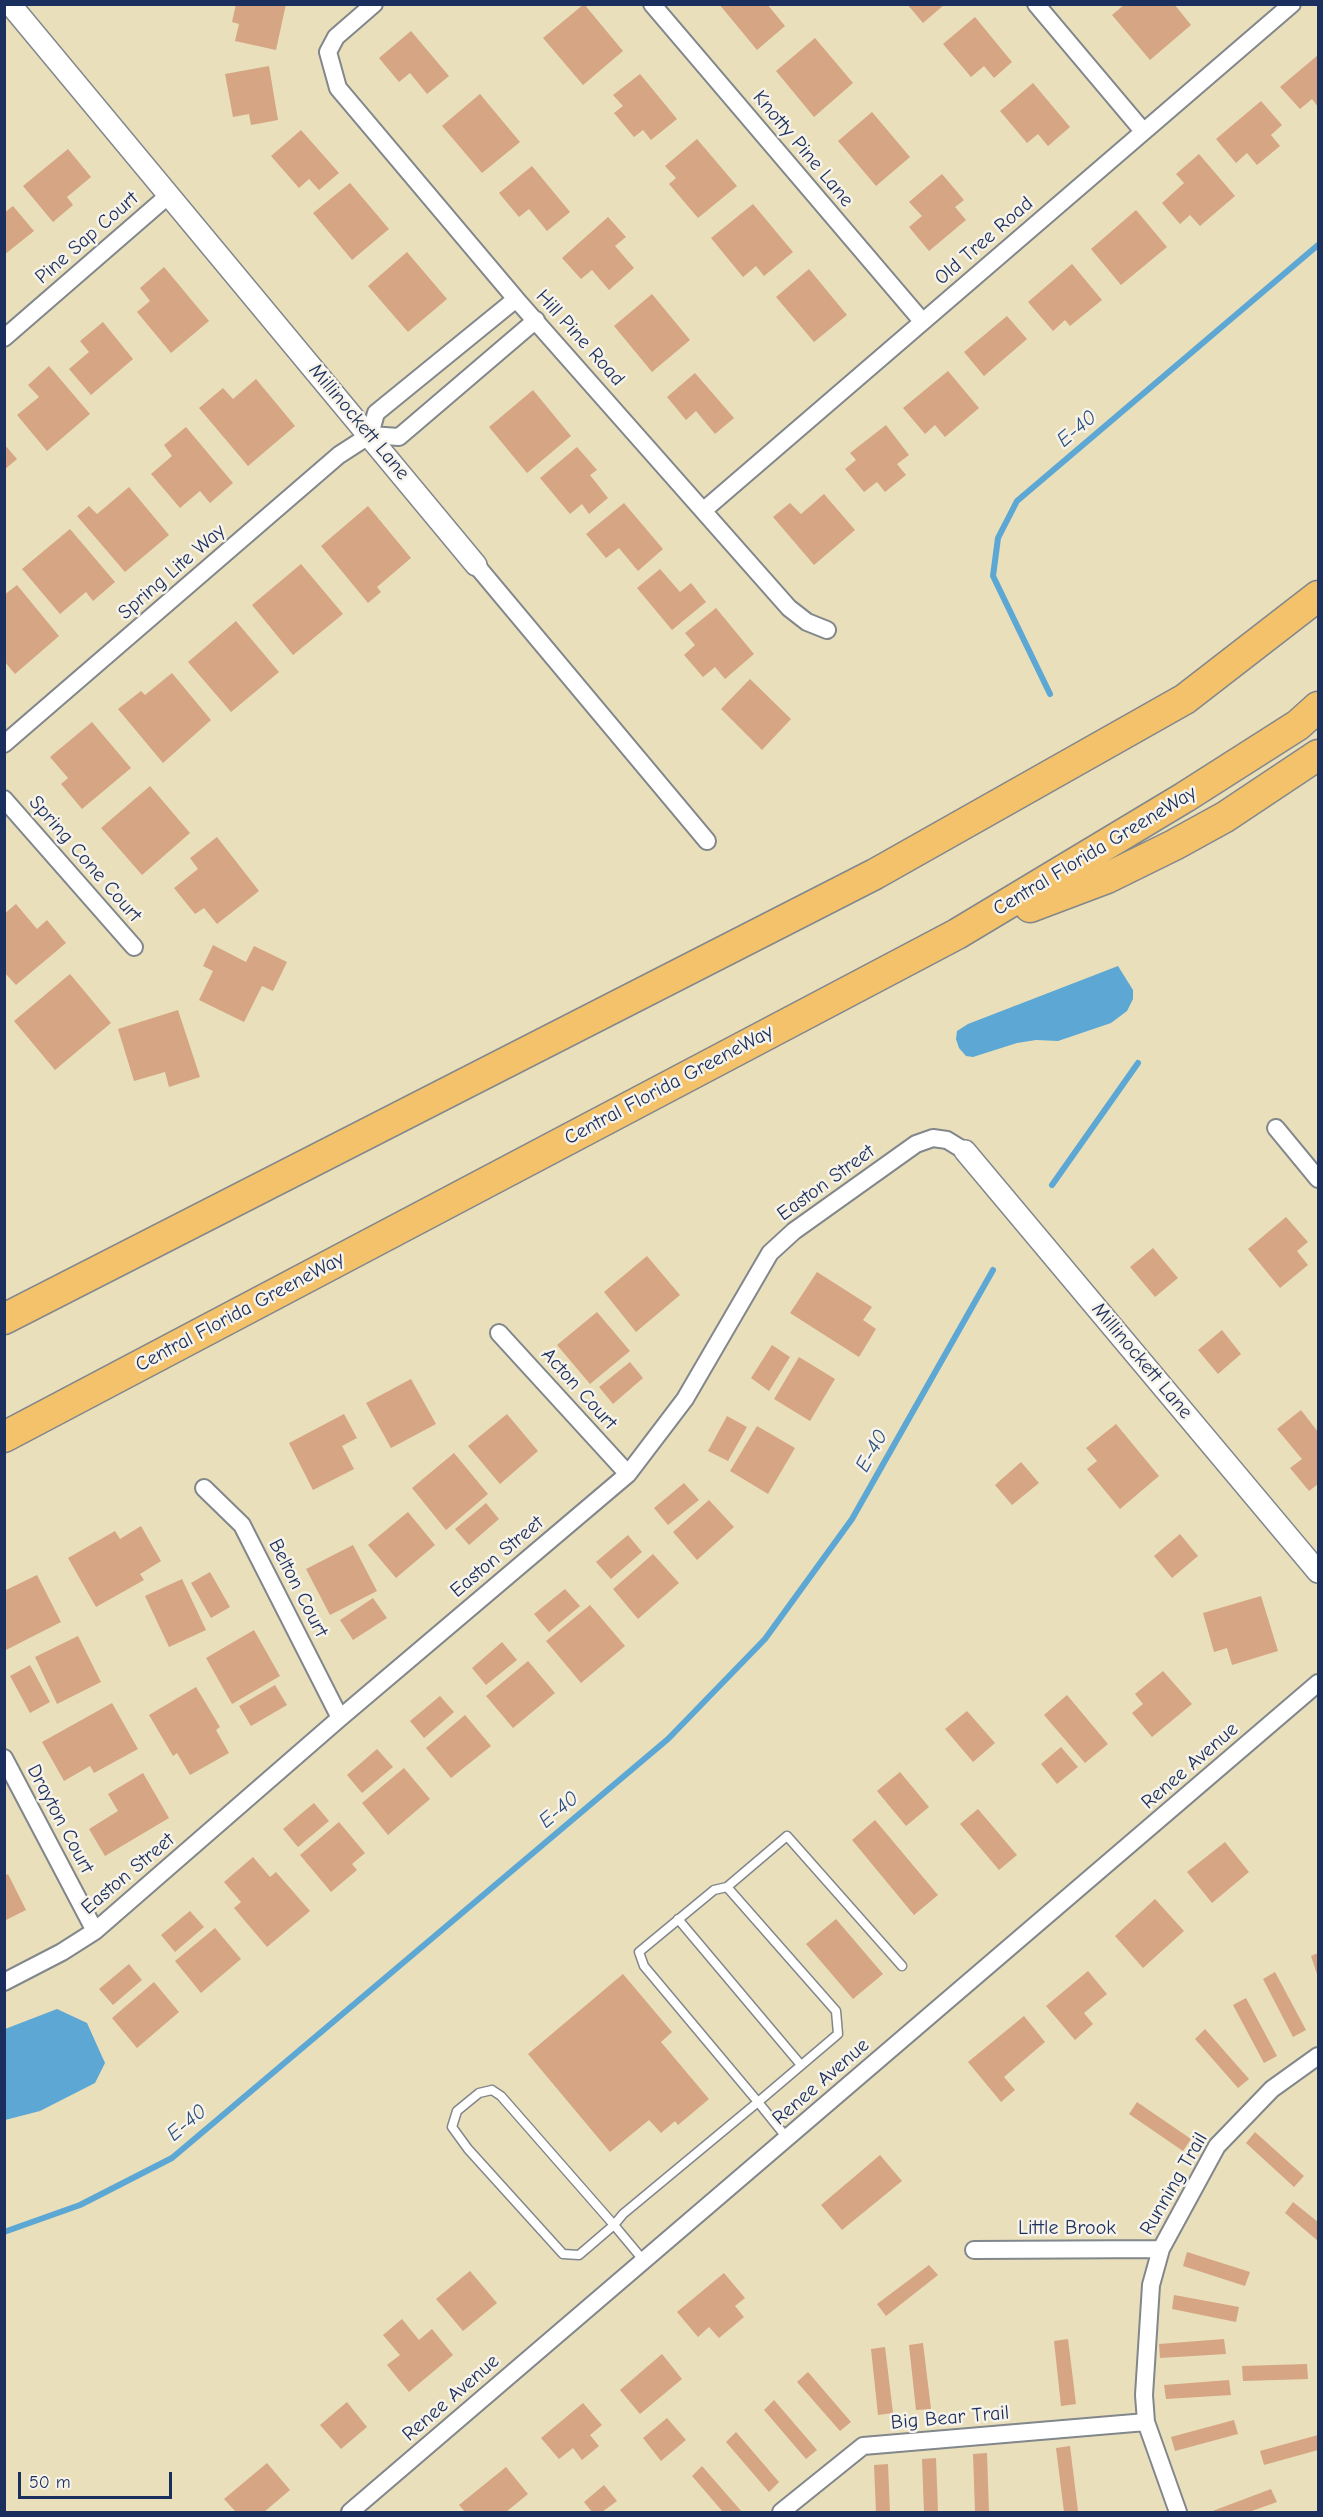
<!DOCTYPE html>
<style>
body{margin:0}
#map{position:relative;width:1323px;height:2517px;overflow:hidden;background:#e9dfbb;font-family:"Comic Neue",sans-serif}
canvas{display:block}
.frame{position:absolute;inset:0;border:6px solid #1b2f5e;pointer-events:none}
.scale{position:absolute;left:18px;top:2472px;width:154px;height:27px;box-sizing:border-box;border:3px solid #1b2f5e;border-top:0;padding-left:8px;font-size:18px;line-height:21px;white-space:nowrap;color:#1b2f5e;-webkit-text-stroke:4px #f7f3e8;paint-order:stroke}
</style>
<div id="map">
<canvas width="1323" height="2517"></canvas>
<div class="frame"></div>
<div class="scale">50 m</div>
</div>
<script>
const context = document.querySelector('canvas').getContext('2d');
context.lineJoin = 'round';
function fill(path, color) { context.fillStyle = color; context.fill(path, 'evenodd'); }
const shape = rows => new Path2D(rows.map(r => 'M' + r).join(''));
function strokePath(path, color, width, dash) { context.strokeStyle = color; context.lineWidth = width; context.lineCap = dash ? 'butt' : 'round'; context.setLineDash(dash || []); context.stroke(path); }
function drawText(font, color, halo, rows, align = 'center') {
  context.font = font + ' "Comic Neue",sans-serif'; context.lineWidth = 5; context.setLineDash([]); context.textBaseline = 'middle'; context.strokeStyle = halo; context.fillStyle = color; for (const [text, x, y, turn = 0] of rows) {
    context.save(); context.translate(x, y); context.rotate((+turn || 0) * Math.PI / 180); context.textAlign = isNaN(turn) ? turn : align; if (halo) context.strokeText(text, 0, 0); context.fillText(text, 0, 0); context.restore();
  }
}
const water = shape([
 [1118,966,1133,990,1133,999,1127,1011,1111,1023,1058,1041,1036,1040,1017,1043,973,1057,966,1056,959,1048,956,1039,957,1031,968,1024],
 [57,2009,87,2023,105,2063,95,2083,40,2111,5,2120,5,2029]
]);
const stream = shape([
 [1050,694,993,576,998,538,1017,501,1318,245],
 [1052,1185,1138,1063],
 [4,2232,80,2205,172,2158,668,1739,765,1639,852,1519,993,1270]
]);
const building = shape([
 [236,4,286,4,276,50,235,41,239,24,232,22],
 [584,4,623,51,583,85,543,38],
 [719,4,767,4,785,26,757,50],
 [907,4,945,4,923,23],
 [1125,4,1174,4,1191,25,1150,60,1112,15],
 [975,17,1012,62,994,78,984,66,971,77,943,44],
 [411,31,449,76,427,94,410,73,399,82,379,58],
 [815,38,853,83,814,117,776,71],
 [1318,55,1318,107,1312,99,1300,109,1280,87],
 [269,66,278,120,251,125,249,114,233,117,225,74],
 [640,74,677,119,651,140,643,130,634,137,614,113,623,106,613,95],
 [1033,83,1070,127,1048,146,1038,134,1027,143,1000,111],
 [480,94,520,142,482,173,442,126],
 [1261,101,1282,125,1271,135,1280,146,1257,165,1247,153,1236,163,1216,139],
 [872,112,910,157,876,186,838,141],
 [301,130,339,173,319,190,309,179,299,188,271,156],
 [697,139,737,186,698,218,669,184,676,178,665,166],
 [68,149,91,177,67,197,73,205,53,222,23,186],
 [1199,154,1235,196,1200,226,1190,215,1180,224,1162,203,1184,183,1176,174],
 [532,166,570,212,547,231,529,209,519,217,499,193],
 [942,174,964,200,955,207,966,220,929,251,909,227,922,216,909,202],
 [350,183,389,229,352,260,313,213],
 [753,204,793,252,764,276,756,266,743,277,711,238],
 [13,206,34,231,4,255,4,213],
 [1136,210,1167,247,1121,285,1091,249],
 [608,217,626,237,615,246,634,268,609,290,592,270,581,279,562,258],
 [407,252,447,299,408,332,368,286],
 [1072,264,1102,300,1070,326,1065,320,1053,331,1028,302],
 [164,267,209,321,171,353,137,312,150,301,140,288],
 [809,269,847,315,814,342,776,297],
 [652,294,690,340,652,372,614,326],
 [1007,316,1027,339,984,376,964,352],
 [103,322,133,359,91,395,69,369,89,352,80,341],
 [49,366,90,414,47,451,17,415,39,397,28,385],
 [948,371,979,408,945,437,935,425,925,434,903,408],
 [695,373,734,418,715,434,696,411,686,420,667,397],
 [256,379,295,426,248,466,199,408,223,388,233,399],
 [533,390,571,436,527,473,489,427],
 [886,425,909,455,897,464,906,475,885,492,877,482,864,492,845,469,856,460,850,453],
 [186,427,233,483,210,503,200,491,180,508,151,474,172,456,164,445],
 [4,444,17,459,4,470],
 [577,447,597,470,590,475,608,498,589,514,582,504,570,514,540,478],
 [129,487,169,535,125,572,77,516,89,506,97,514],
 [824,494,855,530,814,565,773,517,790,503,801,514],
 [624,503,663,549,638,571,619,548,606,558,586,534],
 [368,506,411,558,377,587,381,592,368,603,321,546],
 [70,529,115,582,93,601,86,592,60,614,22,569],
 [301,564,343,614,293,655,252,605],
 [660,569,680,592,691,583,706,602,672,630,637,588],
 [17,585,59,636,15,674,4,661,4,595],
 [716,608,754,654,725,679,715,667,703,677,684,655,695,645,685,633],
 [236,621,279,672,231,712,188,662],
 [172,673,211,720,163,763,118,709,141,691,145,695],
 [750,679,791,719,762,750,721,709],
 [92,722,131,768,82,809,61,784,68,778,50,757],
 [150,786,190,833,142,875,101,828],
 [217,837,259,891,217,924,204,908,195,914,174,888,198,869,190,858],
 [16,904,37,929,47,920,66,943,16,985,4,972,4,914],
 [213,945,246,962,254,946,287,962,273,991,262,986,244,1022,199,1000,213,971,203,966],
 [70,974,111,1023,55,1070,14,1021],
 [178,1010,200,1077,169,1087,165,1072,134,1081,118,1029],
 [1286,1217,1308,1242,1297,1251,1308,1265,1280,1288,1248,1249],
 [1153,1248,1178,1278,1155,1297,1130,1267],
 [647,1256,680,1295,636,1332,604,1292],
 [817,1272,872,1307,863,1320,876,1329,859,1357,790,1313],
 [597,1312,630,1351,590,1384,557,1345],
 [1222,1330,1241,1354,1218,1374,1198,1350],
 [772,1345,790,1357,769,1391,751,1378],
 [799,1357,835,1379,810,1421,774,1399],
 [630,1362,643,1378,613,1404,599,1387],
 [411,1379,436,1424,391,1448,366,1403],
 [1301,1410,1318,1432,1318,1484,1309,1491,1290,1468,1302,1459,1277,1429],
 [344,1414,357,1438,342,1446,354,1469,313,1490,289,1443],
 [507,1414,538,1451,500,1484,468,1446],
 [727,1416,747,1427,728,1461,708,1451],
 [1116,1424,1159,1476,1120,1509,1087,1469,1097,1461,1086,1448],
 [757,1426,795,1448,768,1494,730,1471],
 [454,1453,488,1494,446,1530,412,1488],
 [1021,1462,1039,1483,1012,1505,995,1485],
 [684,1483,699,1500,668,1525,654,1508],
 [709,1500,734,1527,697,1560,673,1532],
 [486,1503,499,1519,469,1545,455,1529],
 [408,1512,435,1545,396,1578,368,1545],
 [141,1526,161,1561,140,1574,144,1580,96,1607,68,1558,115,1531,120,1539],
 [1180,1534,1198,1556,1172,1578,1154,1556],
 [628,1535,642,1552,611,1579,596,1562],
 [353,1545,377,1591,330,1615,306,1569],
 [653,1554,679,1583,638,1619,613,1589],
 [210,1572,230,1607,211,1618,191,1583],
 [37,1575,61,1622,4,1651,4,1591],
 [182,1579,206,1630,169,1647,145,1596],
 [565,1589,580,1606,549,1632,534,1614],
 [1261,1596,1278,1651,1232,1665,1227,1648,1214,1652,1203,1613],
 [373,1598,387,1618,353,1640,340,1620],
 [590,1605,625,1646,581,1683,546,1641],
 [254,1630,280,1676,232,1704,206,1658],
 [78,1636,101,1682,57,1704,35,1657],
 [502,1642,517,1660,486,1685,472,1668],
 [528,1661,555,1693,513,1728,486,1696],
 [30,1665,50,1702,30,1713,10,1676],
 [1163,1671,1192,1704,1152,1737,1132,1713,1143,1704,1135,1694],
 [275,1685,287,1705,251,1726,239,1706],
 [196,1687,220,1727,216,1730,229,1753,190,1775,177,1753,173,1756,149,1715],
 [1067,1695,1108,1744,1085,1763,1044,1715],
 [440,1696,454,1712,424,1738,410,1721],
 [112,1703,138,1749,94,1773,90,1766,64,1781,42,1742],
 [967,1711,995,1743,973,1762,945,1729],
 [465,1715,491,1746,451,1778,426,1748],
 [1061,1747,1078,1767,1057,1784,1041,1764],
 [377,1749,393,1767,362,1793,347,1775],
 [404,1768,430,1799,388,1835,362,1803],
 [900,1772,929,1807,906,1826,877,1791],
 [143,1773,169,1818,105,1856,89,1829,118,1811,108,1794],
 [314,1803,329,1821,298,1847,283,1829],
 [978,1809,1017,1855,999,1870,960,1824],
 [875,1820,938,1895,914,1915,852,1840],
 [339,1822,365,1853,352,1864,357,1870,331,1892,300,1855],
 [1225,1842,1249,1872,1212,1903,1187,1872],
 [253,1857,270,1877,276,1872,310,1911,267,1947,234,1908,241,1902,224,1882],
 [8,1874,26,1910,6,1920,4,1876],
 [1155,1899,1184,1931,1143,1968,1115,1936],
 [190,1911,204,1927,175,1952,161,1935],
 [836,1919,883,1974,853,1999,806,1944],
 [215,1928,241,1959,201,1993,175,1961],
 [1318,1953,1318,1977,1311,1956],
 [129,1964,142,1980,113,2005,99,1989],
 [1088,1971,1107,1994,1084,2013,1093,2024,1075,2040,1046,2006],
 [1275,1972,1306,2030,1293,2037,1263,1979],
 [623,1974,672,2032,661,2042,709,2099,678,2125,675,2121,661,2133,649,2120,610,2152,528,2054],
 [154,1982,179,2012,137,2048,112,2018],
 [1246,1998,1277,2056,1264,2063,1233,2005],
 [1024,2016,1045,2042,1004,2077,1015,2090,1001,2102,968,2062],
 [1205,2029,1249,2079,1238,2088,1195,2039],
 [1137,2102,1191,2139,1183,2151,1129,2114],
 [1255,2132,1304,2176,1294,2187,1246,2143],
 [880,2155,902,2181,842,2230,821,2205],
 [1293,2202,1318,2222,1318,2241,1285,2213],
 [1187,2252,1250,2272,1245,2286,1183,2266],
 [929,2265,938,2275,886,2316,877,2304],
 [470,2271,497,2303,463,2331,436,2299],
 [724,2273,745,2298,735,2306,744,2317,719,2338,709,2327,698,2337,677,2312],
 [1174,2295,1239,2307,1236,2322,1172,2309],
 [402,2319,419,2340,432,2329,453,2355,409,2392,387,2365,400,2355,383,2335],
 [1068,2339,1076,2404,1061,2406,1054,2341],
 [1224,2339,1226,2354,1160,2358,1159,2344],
 [923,2343,931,2409,916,2410,909,2345],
 [885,2347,893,2413,878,2415,871,2349],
 [662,2354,682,2379,640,2414,620,2390],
 [1307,2364,1308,2379,1243,2381,1242,2366],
 [808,2372,851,2422,840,2431,797,2382],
 [1229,2380,1231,2395,1166,2399,1164,2385],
 [774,2400,817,2450,806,2459,764,2410],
 [347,2402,367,2427,341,2449,320,2425],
 [583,2403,602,2425,590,2435,599,2446,582,2460,573,2448,559,2459,541,2438],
 [667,2418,686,2440,661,2461,643,2438],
 [1234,2420,1238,2434,1175,2451,1171,2437],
 [736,2432,779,2482,769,2492,726,2442],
 [1318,2435,1318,2450,1264,2465,1260,2451],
 [1070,2446,1078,2511,1064,2512,1056,2448],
 [987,2453,989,2512,975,2512,973,2454],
 [936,2458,938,2512,924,2512,922,2459],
 [267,2463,290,2490,264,2512,236,2512,224,2499],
 [888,2464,890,2512,876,2512,874,2465],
 [702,2466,742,2512,723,2512,692,2476],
 [506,2467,528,2494,506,2512,465,2512,459,2505],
 [604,2485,617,2501,602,2512,592,2512,584,2502],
 [1271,2489,1277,2502,1249,2512,1210,2512]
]);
const service = shape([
 [727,1887,836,2011,838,2034,758,2102,644,1966,639,1952,714,1890,727,1887],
 [727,1887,787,1836,902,1966],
 [678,1919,801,2065],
 [492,2090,501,2096,614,2225,579,2255,563,2254,468,2149,452,2127,457,2111,479,2093,492,2090],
 [644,2261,614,2225,623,2214,758,2102,787,2138]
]);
const minor = shape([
 [374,4,336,37,328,52,338,88,516,299,789,608,807,622,827,630],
 [652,4,922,321],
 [1036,4,1143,131],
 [4,338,170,194],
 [370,435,399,437,536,320],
 [370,435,376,413,516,299],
 [704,510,1292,4],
 [476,565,707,841],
 [4,744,339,455,370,435],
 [4,799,134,947],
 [1276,1128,1318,1179],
 [499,1333,628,1474],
 [204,1488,242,1525,340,1718],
 [4,1758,95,1931],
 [4,1982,62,1952,95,1931,340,1718,628,1474,685,1399,770,1253,794,1231,916,1144,933,1138,947,1140,965,1151],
 [974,2250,1161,2249],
 [350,2512,1318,1683],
 [781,2512,863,2446,1146,2422],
 [1178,2512,1146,2422,1144,2395,1151,2285,1161,2249,1217,2146,1272,2089,1318,2056]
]);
const tertiary = shape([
 [10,4,476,565],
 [965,1151,1318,1572]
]);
const motorway = shape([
 [1030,907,1107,878,1174,845,1225,817,1318,755],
 [4,1319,875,874,1185,699,1318,596],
 [4,1437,957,934,1185,797,1298,725,1318,707]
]);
const streetNames = [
 ["Knotty Pine Lane",803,149,50],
 ["Pine Sap Court",87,238,-41],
 ["Old Tree Road",984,241,-41],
 ["Hill Pine Road",580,338,48],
 ["Millinockett Lane",359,422,50],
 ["Spring Lite Way",172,572,-41],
 ["Central Florida GreeneWay",1095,851,-31],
 ["Spring Cone Court",85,859,49],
 ["Central Florida GreeneWay",669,1085,-28],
 ["Easton Street",826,1183,-36],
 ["Central Florida GreeneWay",240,1312,-28],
 ["Millinockett Lane",1142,1361,50],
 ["Acton Court",579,1389,48],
 ["Easton Street",497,1557,-40],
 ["Belton Court",298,1588,63],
 ["Renee Avenue",1190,1766,-41],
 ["Drayton Court",60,1819,62],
 ["Easton Street",128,1874,-40],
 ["Renee Avenue",821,2082,-41],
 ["Running Trail",1174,2184,-60],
 ["Little Brook",1067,2228],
 ["Renee Avenue",451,2398,-41],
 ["Big Bear Trail",950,2418,-5]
];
const waterNames = [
 ["E-40",1077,429,-40],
 ["E-40",872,1451,-61],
 ["E-40",559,1810,-40],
 ["E-40",187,2123,-40]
];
fill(water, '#5ca7d4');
strokePath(stream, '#5ca7d4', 6);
fill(building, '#d6a584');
strokePath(service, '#82878c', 11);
strokePath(minor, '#82878c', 20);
strokePath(tertiary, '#82878c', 24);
strokePath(motorway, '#82878c', 33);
strokePath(service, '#fff', 8);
strokePath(minor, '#fff', 16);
strokePath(tertiary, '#fff', 21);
strokePath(motorway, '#f3c26a', 30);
drawText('20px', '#1b2f5e', '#f7f3e8', streetNames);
drawText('italic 21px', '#2e5381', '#f7f3e8', waterNames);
</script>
